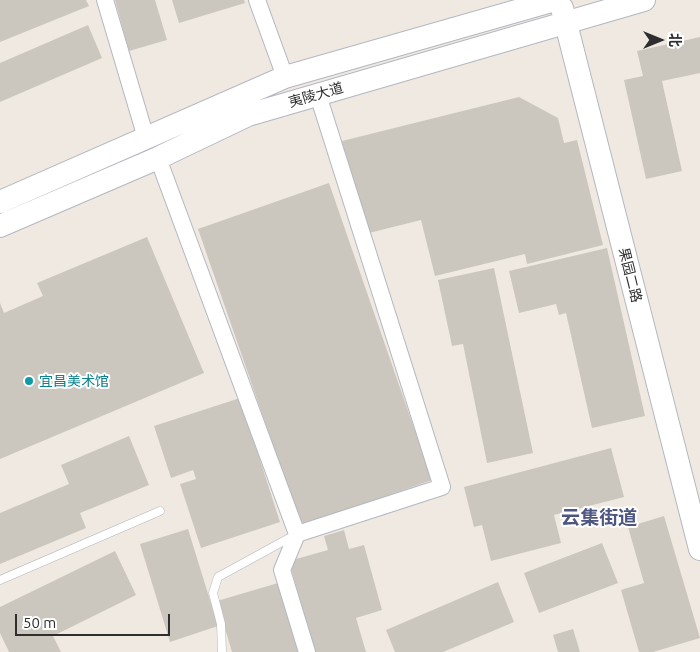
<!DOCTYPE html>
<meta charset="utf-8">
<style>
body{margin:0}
#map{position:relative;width:700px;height:652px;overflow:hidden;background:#efe9e1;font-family:Ubuntu,"Noto Sans SC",sans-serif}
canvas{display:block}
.north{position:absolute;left:635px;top:15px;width:50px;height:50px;-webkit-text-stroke:4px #fff;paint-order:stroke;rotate:90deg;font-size:14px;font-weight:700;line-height:20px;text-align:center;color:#2e2e2e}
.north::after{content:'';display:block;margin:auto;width:18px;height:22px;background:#2e2e2e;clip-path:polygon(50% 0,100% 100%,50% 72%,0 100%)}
.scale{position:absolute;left:15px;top:614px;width:155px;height:22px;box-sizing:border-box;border:2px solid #2e2e2e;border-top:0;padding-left:6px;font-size:15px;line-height:18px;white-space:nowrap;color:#2e2e2e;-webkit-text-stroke:4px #fff;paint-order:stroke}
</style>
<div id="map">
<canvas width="700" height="652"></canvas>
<div class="north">北</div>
<div class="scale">50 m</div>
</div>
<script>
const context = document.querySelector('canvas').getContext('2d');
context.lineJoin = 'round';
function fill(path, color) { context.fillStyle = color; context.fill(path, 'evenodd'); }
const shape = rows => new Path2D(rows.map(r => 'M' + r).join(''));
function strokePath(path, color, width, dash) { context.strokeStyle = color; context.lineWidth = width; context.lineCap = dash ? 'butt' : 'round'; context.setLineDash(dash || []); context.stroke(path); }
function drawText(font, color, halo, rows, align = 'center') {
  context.font = font + ' Ubuntu,"Noto Sans SC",sans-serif'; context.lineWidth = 4; context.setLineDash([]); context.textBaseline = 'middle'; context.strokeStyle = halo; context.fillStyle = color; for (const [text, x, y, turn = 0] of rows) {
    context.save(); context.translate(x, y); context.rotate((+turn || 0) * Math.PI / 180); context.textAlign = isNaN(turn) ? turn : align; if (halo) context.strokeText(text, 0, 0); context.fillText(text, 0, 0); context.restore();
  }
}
const building = shape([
 [0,0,86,0,89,6,0,42],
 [115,0,155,0,167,40,129,51],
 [172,0,244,0,245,3,179,23],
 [88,25,102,58,0,102,0,63],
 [700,37,700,73,662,81,682,171,646,179,624,80,643,76,637,51],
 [519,97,558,118,564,143,577,140,603,245,527,264,525,254,435,276,421,220,365,234,342,141],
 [329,183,432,480,301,526,198,229],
 [147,237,204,373,0,459,0,303,4,313,43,296,37,283],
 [607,248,645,416,592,428,566,313,559,315,556,304,519,313,509,271],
 [494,268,533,453,487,463,463,344,452,346,438,280],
 [240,398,280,522,201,548,180,484,196,479,193,470,171,478,154,426],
 [129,436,149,485,80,513,86,528,0,564,0,513,69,484,61,465],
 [611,448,624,497,554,515,561,543,491,561,482,525,474,527,464,487],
 [664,516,700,638,653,652,639,652,621,590,644,583,628,527],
 [188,529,218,626,170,642,140,544],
 [344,530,349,549,364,545,382,610,356,618,366,652,315,652,289,561,328,550,324,536],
 [602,543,618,583,539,613,524,573],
 [115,551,136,595,53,636,61,652,9,652,0,633,0,607],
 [498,582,514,622,443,652,395,652,386,630],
 [278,583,298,652,232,652,217,601],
 [573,629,580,652,558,652,553,635]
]);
const lane = shape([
 [0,580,160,511],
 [222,652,221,624,213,593,218,577,293,536]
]);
const street = shape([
 [105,0,146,138],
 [257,0,285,77],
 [158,158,297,534],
 [307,652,282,570,297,534,442,487,318,95]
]);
const secondary = shape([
 [562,8,700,549],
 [0,202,285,77,555,0],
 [0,226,158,158,248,115,644,0]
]);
const markers = [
 [29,381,5,"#0f9aa8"]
];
const streetNames = [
 ["夷陵大道",316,95,-16],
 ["果园二路",630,275,76]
];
const cultureNames = [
 ["宜昌美术馆",39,381]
];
const districtNames = [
 ["云集街道",599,518]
];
fill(building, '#cbc7bf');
strokePath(lane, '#b4b7c1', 9);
strokePath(street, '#b4b7c1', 18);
strokePath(secondary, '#b4b7c1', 24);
strokePath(lane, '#fff', 8);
strokePath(street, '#fff', 16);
strokePath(secondary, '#fff', 22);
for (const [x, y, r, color] of markers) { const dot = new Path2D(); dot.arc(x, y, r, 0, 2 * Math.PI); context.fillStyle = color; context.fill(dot); strokePath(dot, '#fff', 2); }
drawText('14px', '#2e2e2e', '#fff', streetNames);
drawText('14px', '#0d838f', '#fff', cultureNames, 'left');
drawText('bold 19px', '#4d5680', '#fff', districtNames);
</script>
